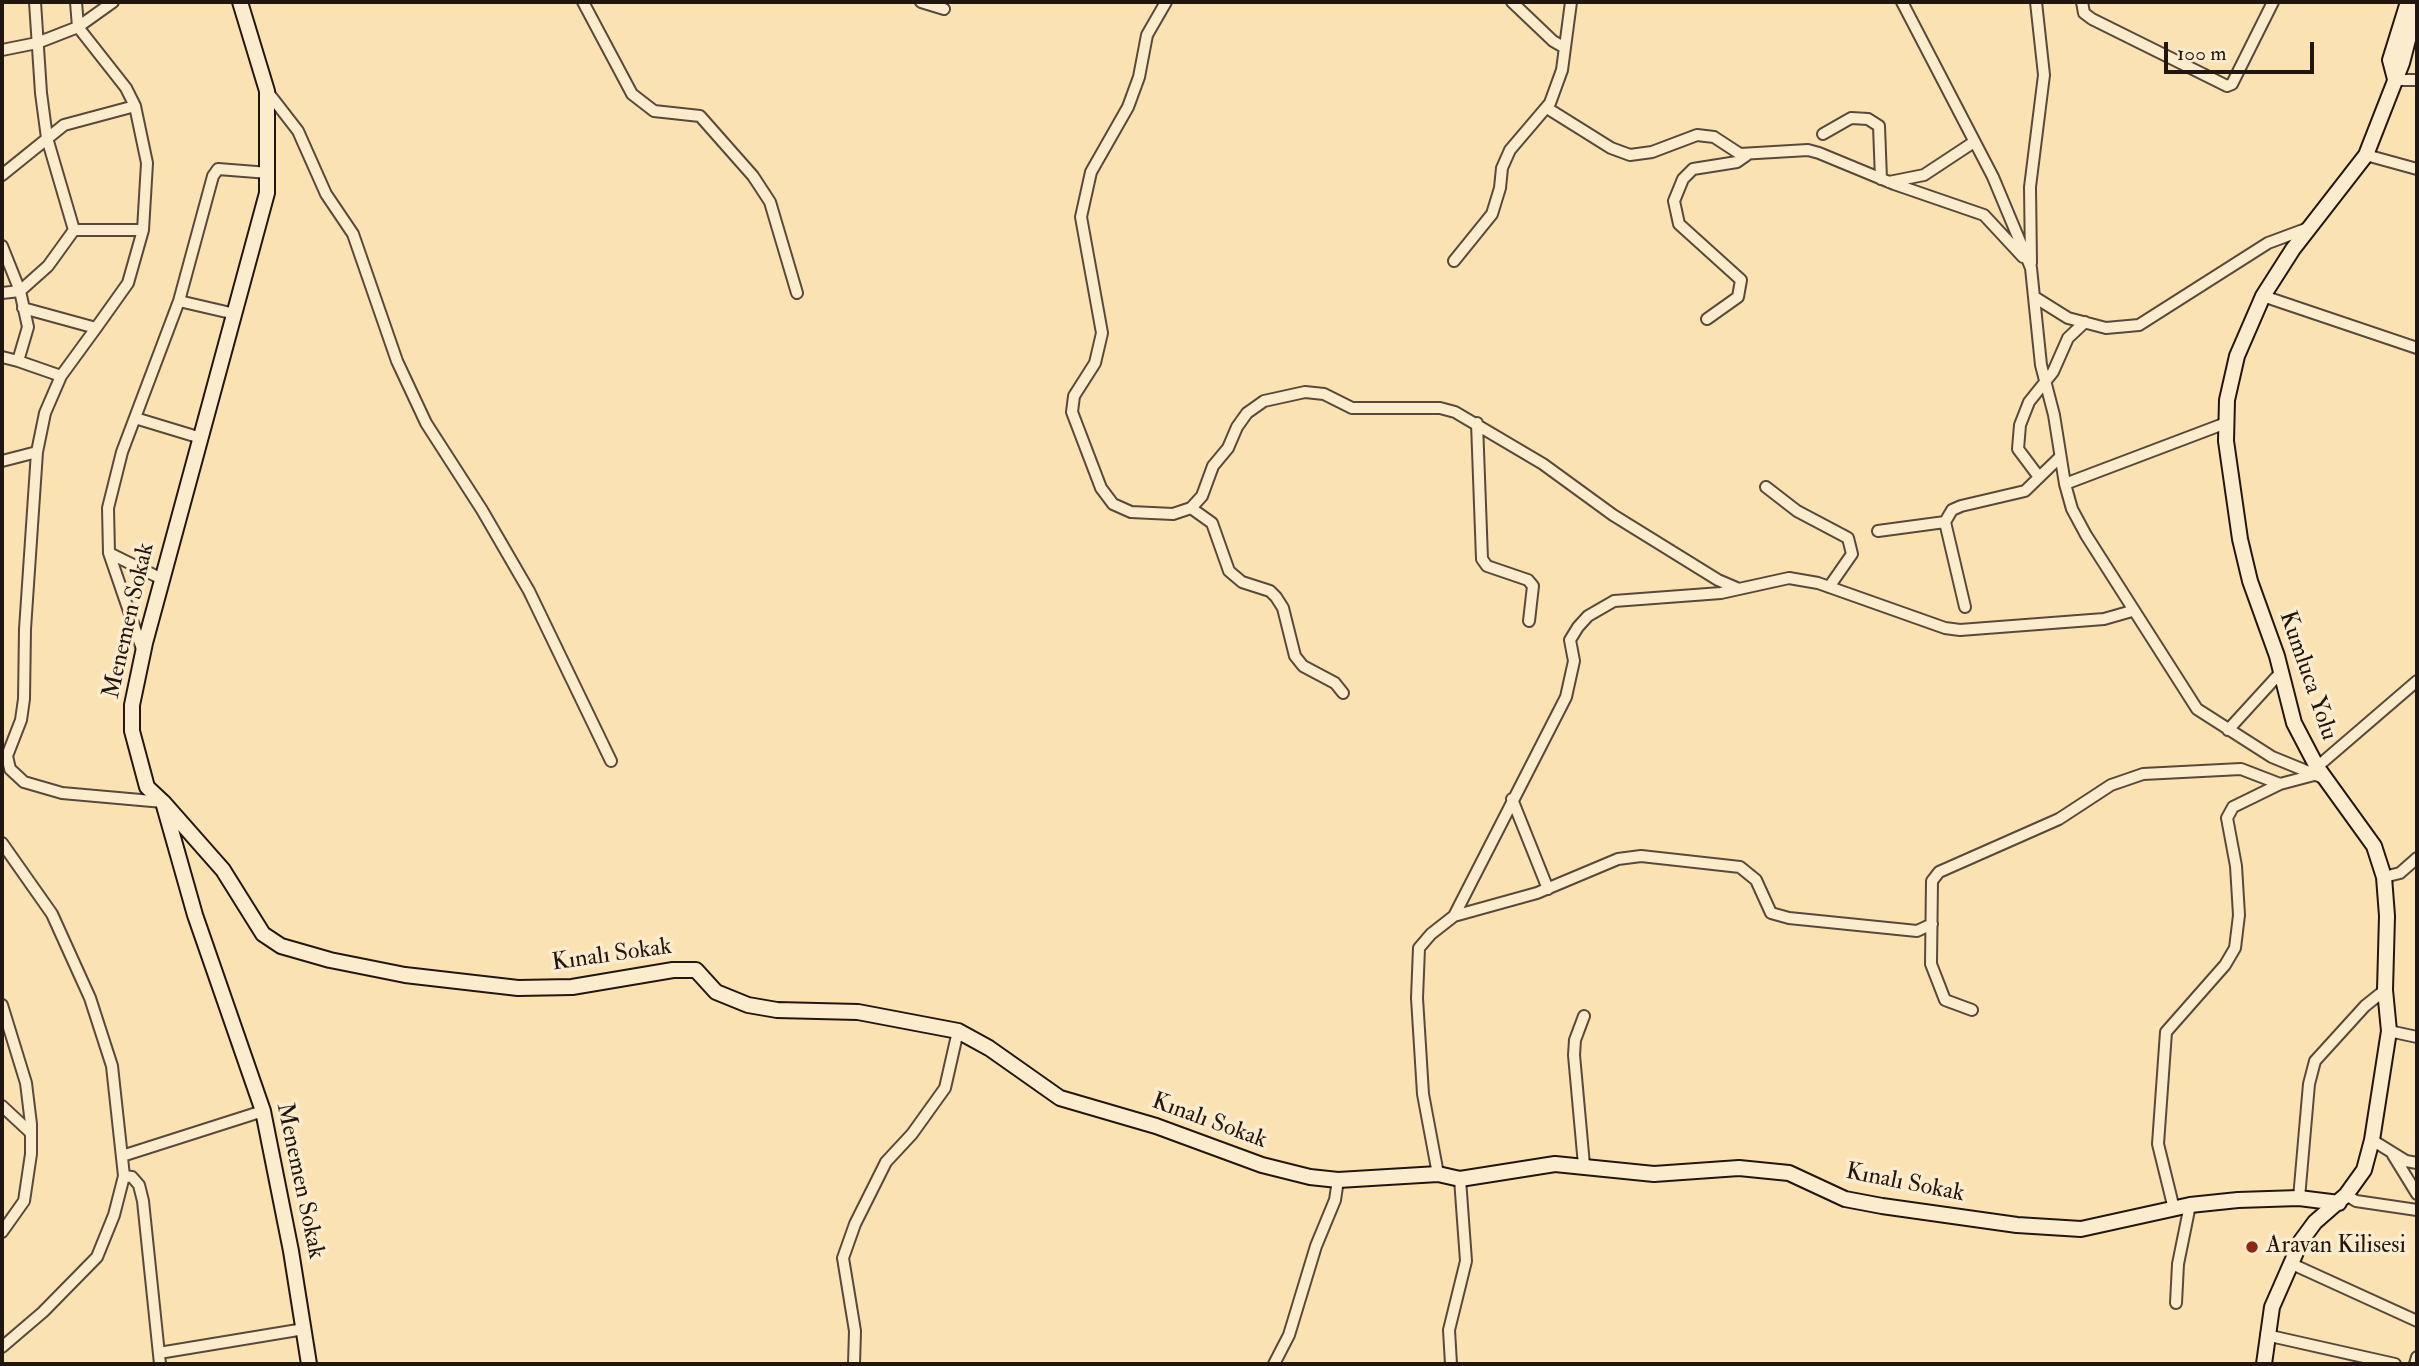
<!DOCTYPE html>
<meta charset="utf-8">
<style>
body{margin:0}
#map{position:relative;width:2419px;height:1366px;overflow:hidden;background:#fbe2b3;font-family:"IM FELL Double Pica",serif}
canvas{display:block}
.frame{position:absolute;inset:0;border:4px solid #221611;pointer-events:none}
.scale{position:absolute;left:2164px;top:42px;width:150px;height:32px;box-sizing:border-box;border:4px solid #221611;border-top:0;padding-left:9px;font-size:21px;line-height:24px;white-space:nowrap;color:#221611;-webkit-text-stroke:5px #fcecce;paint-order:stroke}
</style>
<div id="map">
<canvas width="2419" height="1366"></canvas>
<div class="frame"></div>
<div class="scale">100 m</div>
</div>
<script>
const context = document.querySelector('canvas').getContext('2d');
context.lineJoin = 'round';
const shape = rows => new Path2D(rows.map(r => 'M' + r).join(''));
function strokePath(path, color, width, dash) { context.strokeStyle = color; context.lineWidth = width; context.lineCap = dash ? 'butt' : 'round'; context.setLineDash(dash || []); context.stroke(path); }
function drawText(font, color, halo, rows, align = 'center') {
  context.font = font + ' "IM FELL Double Pica",serif'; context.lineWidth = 7; context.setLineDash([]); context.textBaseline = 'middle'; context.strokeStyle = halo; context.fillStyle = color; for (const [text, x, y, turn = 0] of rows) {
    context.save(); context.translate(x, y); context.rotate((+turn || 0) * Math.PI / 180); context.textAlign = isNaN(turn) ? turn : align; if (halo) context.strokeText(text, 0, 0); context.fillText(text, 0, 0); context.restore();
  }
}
const street = shape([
 [583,2,632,94,654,111,700,116,753,176,770,202,797,293],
 [921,2,944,9],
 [1166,2,1147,35,1139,77,1128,107,1091,172,1081,217,1102,333,1095,363,1074,396,1072,412,1101,488,1113,504,1131,512,1173,514,1191,508,1202,496,1213,466,1228,448,1237,427,1247,413,1264,401,1305,392,1324,394,1352,408,1440,408,1455,412,1543,464,1613,515,1718,580,1739,589,1789,578,1818,583,1945,628,1960,630,2104,619,2132,611],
 [1512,2,1553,41,1565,48],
 [1902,2,1993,177,2031,268,2041,365,2054,415,2065,484,2072,509,2086,535,2197,709,2272,757,2326,779],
 [2082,2,2084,13,2092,19,2227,86,2232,84,2273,2],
 [2,50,37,43,78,27,113,2],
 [2395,80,2417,80],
 [267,91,298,131,326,194,353,234,397,361,426,423,482,510,529,591,611,761],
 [1547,108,1611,148,1630,155,1652,152,1697,135,1714,137,1740,154,1808,150,1819,153,1894,184,1984,215,2023,257],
 [1823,134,1851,118,1868,119,1879,126,1881,179],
 [2366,155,2417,169],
 [2,175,64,125,135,106],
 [1889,182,1924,175,1974,142],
 [74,230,143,230,147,163,135,106,126,88,78,27,76,2],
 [2,246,20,291,28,327,18,361,2,357],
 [1454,261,1492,214,1500,188,1502,168,1510,150,1550,103,1562,70,1571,2],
 [2031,263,2030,187,2044,75,2036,2],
 [2,293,20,291,48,266,74,230,47,138,41,93,35,2],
 [2263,296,2417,348],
 [2036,298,2068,318,2106,328,2139,325,2268,243,2311,227],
 [179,301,235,314],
 [1707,319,1738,297,1741,280,1679,224,1674,201,1683,179,1693,169,1737,162,1747,155],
 [96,328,128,283,143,230],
 [18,361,61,376,96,328,23,308],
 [61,376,45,413,37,452,25,629,24,699,21,720,7,756,10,769,24,782,62,793,163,802],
 [135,418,201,438],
 [1477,423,1482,559,1487,566,1528,580,1533,586,1529,621],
 [2,461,37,452],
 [2039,477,2018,449,2020,425,2029,402,2053,372,2068,338,2085,322],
 [2065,484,2226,423],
 [1766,487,1797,511,1848,538,1852,554,1829,587],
 [1191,508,1212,523,1229,571,1242,582,1270,591,1276,597,1283,608,1295,656,1303,666,1335,683,1343,693],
 [1878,531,1945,522],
 [109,553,162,579],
 [1965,607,1945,522,1952,510,1961,506,2025,491,2060,457],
 [143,652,109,553,108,508,122,452,179,301,213,176,218,169,269,173],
 [2228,730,2281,672],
 [2317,767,2417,681],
 [1512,799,1548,889],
 [2,843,52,914,90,998,112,1066,124,1176,114,1215,97,1257,43,1312,2,1347],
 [2384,877,2400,873,2417,858],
 [1454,916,1566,697,1574,661,1570,640,1578,627,1588,616,1614,601,1721,593,1739,589],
 [2,1005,26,1083,31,1124,31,1154,24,1201,2,1232],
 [1972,1010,1945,1000,1931,964,1932,881,1939,872,2059,819,2111,785,2143,774,2241,769,2280,784],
 [1584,1016,1575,1040,1574,1055,1584,1165],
 [2389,1031,2417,1037],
 [2,1106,31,1133],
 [2372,1140,2406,1161,2417,1163],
 [2393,1155,2417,1194],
 [122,1156,263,1111],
 [1438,1174,1423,1094,1417,998,1419,948,1431,934,1454,916,1537,893,1618,859,1641,856,1740,867,1756,880,1771,913,1789,918,1917,931,1932,924],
 [124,1176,132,1177,139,1185,143,1201,160,1364],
 [2346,1195,2356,1201,2417,1210],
 [2299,1198,2309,1084,2315,1061,2365,1006,2385,990],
 [2174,1209,2158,1144,2166,1032,2225,965,2235,948,2239,915,2236,866,2227,818,2233,807,2280,784,2314,775],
 [2292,1264,2417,1321],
 [2176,1303,2178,1264,2190,1205],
 [2266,1335,2395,1364],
 [159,1353,304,1329],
 [854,1364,855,1331,843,1258,855,1224,886,1162,912,1134,945,1088,958,1031],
 [1274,1364,1289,1335,1316,1246,1335,1200,1338,1180],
 [1451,1364,1449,1330,1466,1261,1460,1179],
 [2415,1364,2417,1357]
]);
const secondary = shape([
 [240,2,267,91,267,193,145,643,132,705,132,731,147,787,163,802,195,915,263,1111,291,1251,309,1364],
 [2395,79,2390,60,2408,2],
 [163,802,223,870,263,934,281,946,330,960,405,975,518,988,572,987,673,970,696,970,716,992,748,1005,777,1010,858,1012,958,1031,989,1048,1060,1098,1156,1126,1262,1165,1310,1177,1338,1180,1438,1174,1460,1179,1555,1164,1654,1174,1739,1168,1789,1173,1845,1199,1882,1206,2017,1225,2081,1229,2190,1205,2238,1200,2299,1198,2339,1203],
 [2264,1364,2272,1307,2301,1241,2315,1222,2346,1195,2364,1170,2372,1140,2389,1031,2385,990,2387,916,2384,877,2374,846,2317,767,2294,723,2277,656,2250,581,2240,539,2226,441,2227,400,2237,356,2263,296,2293,249,2366,155,2402,63,2417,5]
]);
const markers = [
 [2252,1247,7,"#8f2418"]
];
const streetNames = [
 ["Menemen Sokak",130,621,-77],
 ["Kumluca Yolu",2307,676,71],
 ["Kınalı Sokak",612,956,-8],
 ["Kınalı Sokak",1209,1122,20],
 ["Menemen Sokak",299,1181,78],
 ["Kınalı Sokak",1905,1184,11]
];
const poiNames = [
 ["Aravan Kilisesi",2266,1247]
];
strokePath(street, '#58493a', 14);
strokePath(secondary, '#221611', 18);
strokePath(street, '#fcecce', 10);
strokePath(secondary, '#fcecce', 14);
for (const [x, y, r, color] of markers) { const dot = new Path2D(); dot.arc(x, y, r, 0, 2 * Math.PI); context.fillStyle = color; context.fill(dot); strokePath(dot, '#fcecce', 2.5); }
drawText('24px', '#221611', '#fcecce', streetNames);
drawText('24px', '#221611', '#fcecce', poiNames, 'left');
</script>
